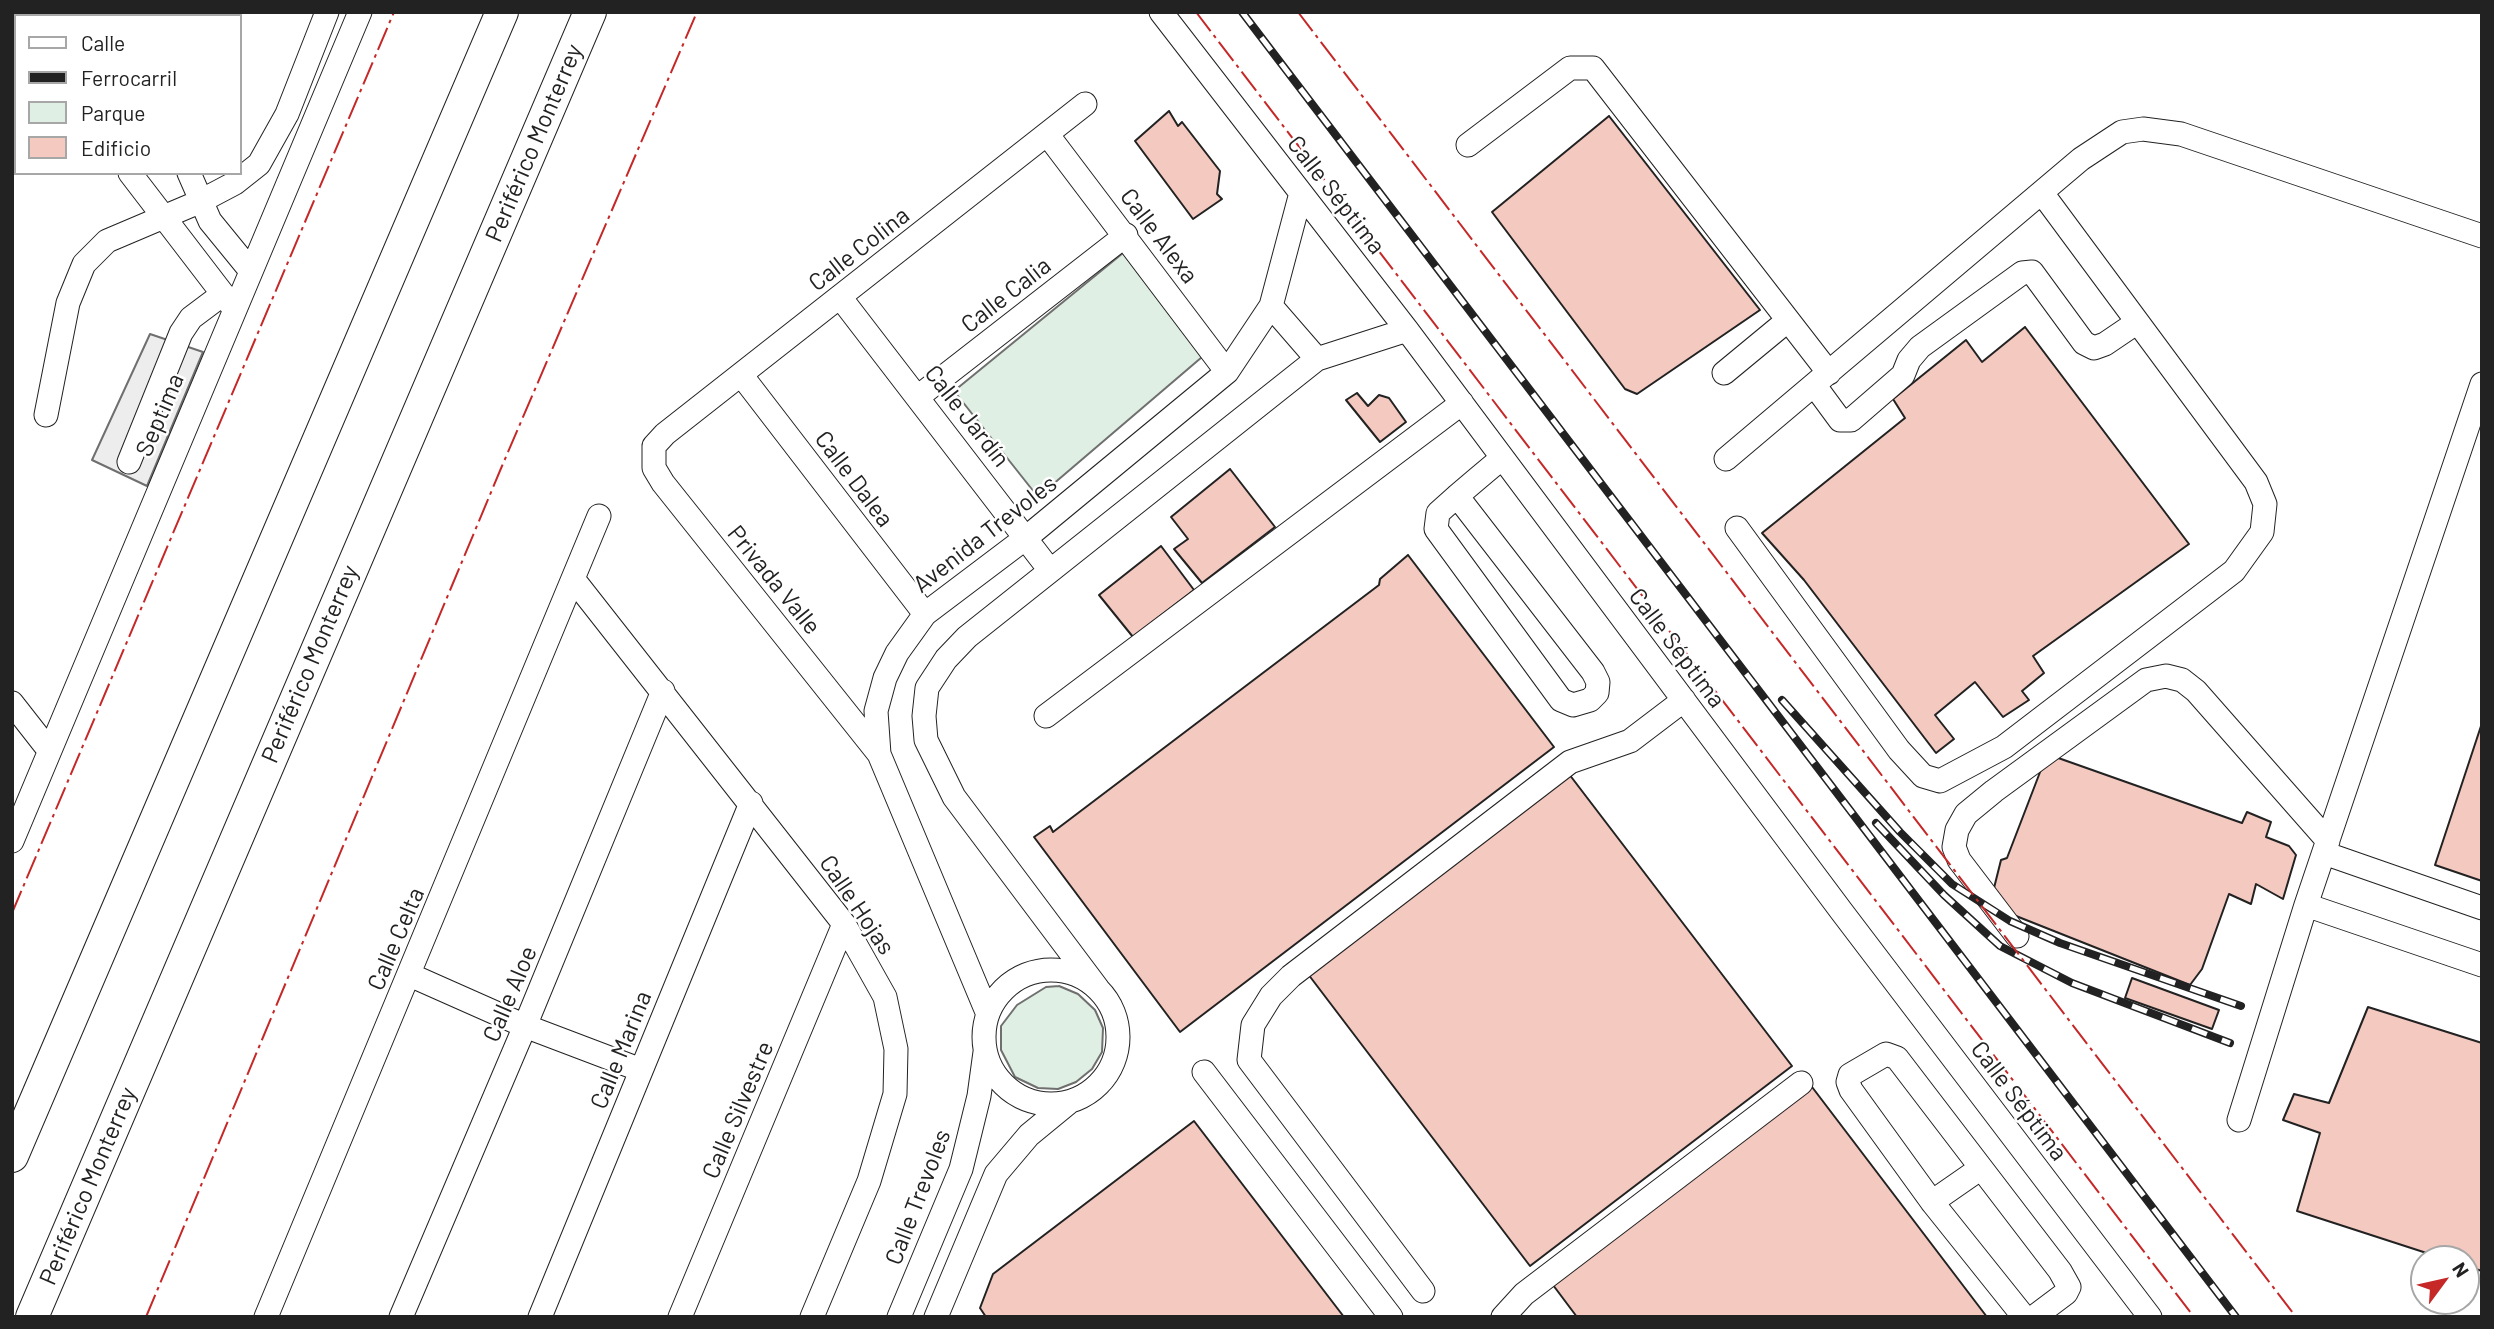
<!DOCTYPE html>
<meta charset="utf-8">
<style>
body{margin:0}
#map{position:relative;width:2494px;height:1329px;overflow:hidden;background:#fff;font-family:Barlow,sans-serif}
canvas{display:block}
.frame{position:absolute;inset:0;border:14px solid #222;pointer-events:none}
.legend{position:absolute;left:14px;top:14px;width:228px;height:161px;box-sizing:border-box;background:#fff;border:2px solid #a7a7a7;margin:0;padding:9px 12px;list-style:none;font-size:21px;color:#222}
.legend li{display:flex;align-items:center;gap:14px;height:35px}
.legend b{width:35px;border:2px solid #a7a7a7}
.north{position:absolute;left:2410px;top:1245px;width:70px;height:70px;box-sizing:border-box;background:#fff;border:2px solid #a7a7a7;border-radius:50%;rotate:57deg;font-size:19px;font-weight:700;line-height:28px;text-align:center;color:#222}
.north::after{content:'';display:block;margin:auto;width:24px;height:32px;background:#c62828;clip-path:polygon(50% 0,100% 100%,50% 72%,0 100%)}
</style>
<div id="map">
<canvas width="2494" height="1329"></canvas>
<div class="frame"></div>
<ul class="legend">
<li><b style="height:9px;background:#fff"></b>Calle</li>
<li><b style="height:9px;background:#222"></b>Ferrocarril</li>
<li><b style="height:19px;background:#e0efe3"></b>Parque</li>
<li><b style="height:19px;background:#f3c9c0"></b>Edificio</li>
</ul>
<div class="north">N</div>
</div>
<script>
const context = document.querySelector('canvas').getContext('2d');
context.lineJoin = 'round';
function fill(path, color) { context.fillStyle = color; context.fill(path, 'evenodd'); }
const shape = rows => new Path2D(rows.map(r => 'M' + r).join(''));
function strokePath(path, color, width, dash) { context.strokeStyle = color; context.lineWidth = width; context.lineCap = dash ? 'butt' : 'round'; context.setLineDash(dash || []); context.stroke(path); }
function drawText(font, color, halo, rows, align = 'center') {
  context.font = font + ' Barlow,sans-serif'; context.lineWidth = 5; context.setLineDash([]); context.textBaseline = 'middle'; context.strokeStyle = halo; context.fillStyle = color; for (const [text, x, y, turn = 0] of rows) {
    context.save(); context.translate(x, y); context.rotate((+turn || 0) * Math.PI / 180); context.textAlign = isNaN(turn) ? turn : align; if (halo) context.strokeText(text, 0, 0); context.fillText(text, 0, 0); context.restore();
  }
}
const green = shape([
 [1123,253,1202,357,1038,497,954,391,1123,253],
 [1059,986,1078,994,1095,1010,1103,1028,1102,1052,1092,1069,1076,1082,1058,1089,1038,1088,1015,1077,1001,1050,1001,1026,1017,1005,1046,987,1059,986]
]);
const parking = shape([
 [150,334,203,352,147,486,92,460,150,334]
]);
const building = shape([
 [1169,111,1178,126,1182,122,1220,171,1217,194,1222,199,1193,219,1135,141,1169,111],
 [1609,116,1760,310,1637,394,1625,389,1492,212,1609,116],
 [2025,327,2189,544,2033,656,2044,673,2022,691,2029,700,2003,717,1975,682,1935,715,1954,739,1936,753,1804,580,1762,533,1905,418,1893,399,1966,340,1982,362,2025,327],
 [1357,393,1368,406,1379,395,1389,398,1406,422,1380,442,1346,400,1357,393],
 [1230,469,1275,527,1202,583,1174,549,1188,539,1171,517,1230,469],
 [1161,546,1194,590,1133,637,1099,595,1161,546],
 [1408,555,1554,747,1180,1032,1034,837,1050,826,1053,832,1379,585,1380,579,1408,555],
 [2482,723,2482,881,2435,865,2482,723],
 [2047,754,2242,823,2247,812,2271,822,2266,837,2289,846,2296,855,2283,899,2256,884,2251,904,2229,894,2202,969,2190,985,2011,914,1994,888,2001,860,2007,858,2047,754],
 [1569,774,1792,1066,1530,1266,1308,974,1569,774],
 [2132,978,2219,1010,2212,1029,2125,998,2132,978],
 [2368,1007,2482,1043,2482,1271,2466,1266,2466,1259,2445,1259,2297,1211,2320,1133,2283,1120,2294,1094,2329,1103,2368,1007],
 [1809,1083,1987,1317,1577,1317,1550,1281,1809,1083],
 [1194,1121,1344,1317,986,1317,980,1308,993,1274,1194,1121]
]);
const minor = shape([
 [123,12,126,16],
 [1161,12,1407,330,1842,912,2150,1317],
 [96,16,101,12],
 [12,21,16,25],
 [1047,134,1227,372],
 [1468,145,1570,68,1593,68,1829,373],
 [130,173,232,306],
 [189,173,210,221,250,270],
 [840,297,1049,569],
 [1271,306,1317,359],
 [1724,373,1787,321],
 [742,376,925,614],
 [1815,386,1840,420,1851,420,1903,375,1909,360,1920,347,2022,273,2032,272,2084,343,2094,348,2105,344,2136,323],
 [919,396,1126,235],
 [46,415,68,303,84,264,107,241,199,202,235,183,259,164,287,114,327,12],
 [1726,459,2081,159,2122,132,2143,129,2181,134,2482,236],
 [129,462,181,333,191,318,223,294],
 [1457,496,1593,672,1598,682,1597,693,1590,700,1573,705,1561,700,1436,529,1438,513,1457,496,1477,479,1502,458],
 [1737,528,1899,750,1923,776,1940,781,2004,747,2234,571,2262,532,2265,504,2256,482,2042,193],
 [574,580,844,924,885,997,896,1049,895,1094,869,1181,812,1317],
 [12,703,48,749],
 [1046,716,1462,403],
 [879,754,663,483,654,468,654,446,665,434,1085,104],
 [12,841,360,12],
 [2324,853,2482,908],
 [2306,905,2482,965],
 [2017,936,1959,860,1954,847,1957,830,1966,814,1994,791,2146,680,2166,676,2182,680,2196,691,2328,841],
 '984 1037a67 67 0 1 1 134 0a67 67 0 1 1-134 0Z',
 [410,975,525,1026,641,1070],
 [1098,989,954,797,926,740,924,716,927,688,946,659,967,637,1317,359,1407,330],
 [987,1012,879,754,876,711,885,678,897,653,925,614,1027,537,1227,372,1271,306,1301,193],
 [1204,1072,1391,1317],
 [2239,1120,2306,905,2482,384],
 [1932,1202,1981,1168],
 [1423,1291,1249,1060,1253,1025,1271,996,1291,976,1570,762,1630,741,1684,700],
 [266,1317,599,516],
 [401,1317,525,1026,663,691],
 [540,1317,751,803],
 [680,1317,844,924],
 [899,1317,961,1169,979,1096,985,1052],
 [936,1317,996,1174,1029,1135,1068,1103],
 [1503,1317,1524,1294,1801,1083],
 [2024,1317,1932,1202,1851,1090,1848,1082,1850,1075,1886,1054,1897,1058,2060,1271,2069,1287,2066,1293,2034,1317]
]);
const highway = shape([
 [12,1156,502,12],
 [32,1317,590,12]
]);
const rail = shape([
 [1242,12,2236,1317],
 [1782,700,1900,832,1952,884,2010,921,2060,943,2241,1006],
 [1876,823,1944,895,2000,946,2072,983,2230,1043]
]);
const power = shape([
 [1196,12,2194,1317],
 [1298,12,2296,1317],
 [12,913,394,12],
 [146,1317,502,466,697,12]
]);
const streetNames = [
 ["Periférico Monterrey",534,143,-67],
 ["Calle Séptima",1336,195,52],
 ["Calle Alexa",1159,236,53],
 ["Calle Colina",859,249,-38],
 ["Calle Calia",1006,295,-38],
 ["Septima",160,415,-67],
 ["Calle Jardín",967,416,52],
 ["Calle Dalea",854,479,53],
 ["Avenida Trevoles",985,534,-38],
 ["Privada Valle",774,580,51],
 ["Calle Séptima",1677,648,53],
 ["Periférico Monterrey",310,664,-67],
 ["Calle Hojas",857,905,56],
 ["Calle Celta",396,939,-67],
 ["Calle Aloe",510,994,-67],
 ["Calle Marina",621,1050,-68],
 ["Calle Séptima",2019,1101,53],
 ["Calle Silvestre",738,1110,-67],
 ["Periférico Monterrey",88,1186,-67],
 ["Calle Trevoles",918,1197,-69]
];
fill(green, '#e0efe3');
strokePath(green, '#6f6f6f', 2);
fill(parking, '#ededed');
strokePath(parking, '#6f6f6f', 2);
fill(building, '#f3c9c0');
strokePath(building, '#222', 2);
strokePath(minor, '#222', 25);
strokePath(highway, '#222', 34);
strokePath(minor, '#fff', 23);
strokePath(highway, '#fff', 32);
strokePath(rail, '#222', 8);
strokePath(rail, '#fff', 5, [16]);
strokePath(power, '#c62828', 2, [24, 5, 3.5, 5]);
drawText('24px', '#222', '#fff', streetNames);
</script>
